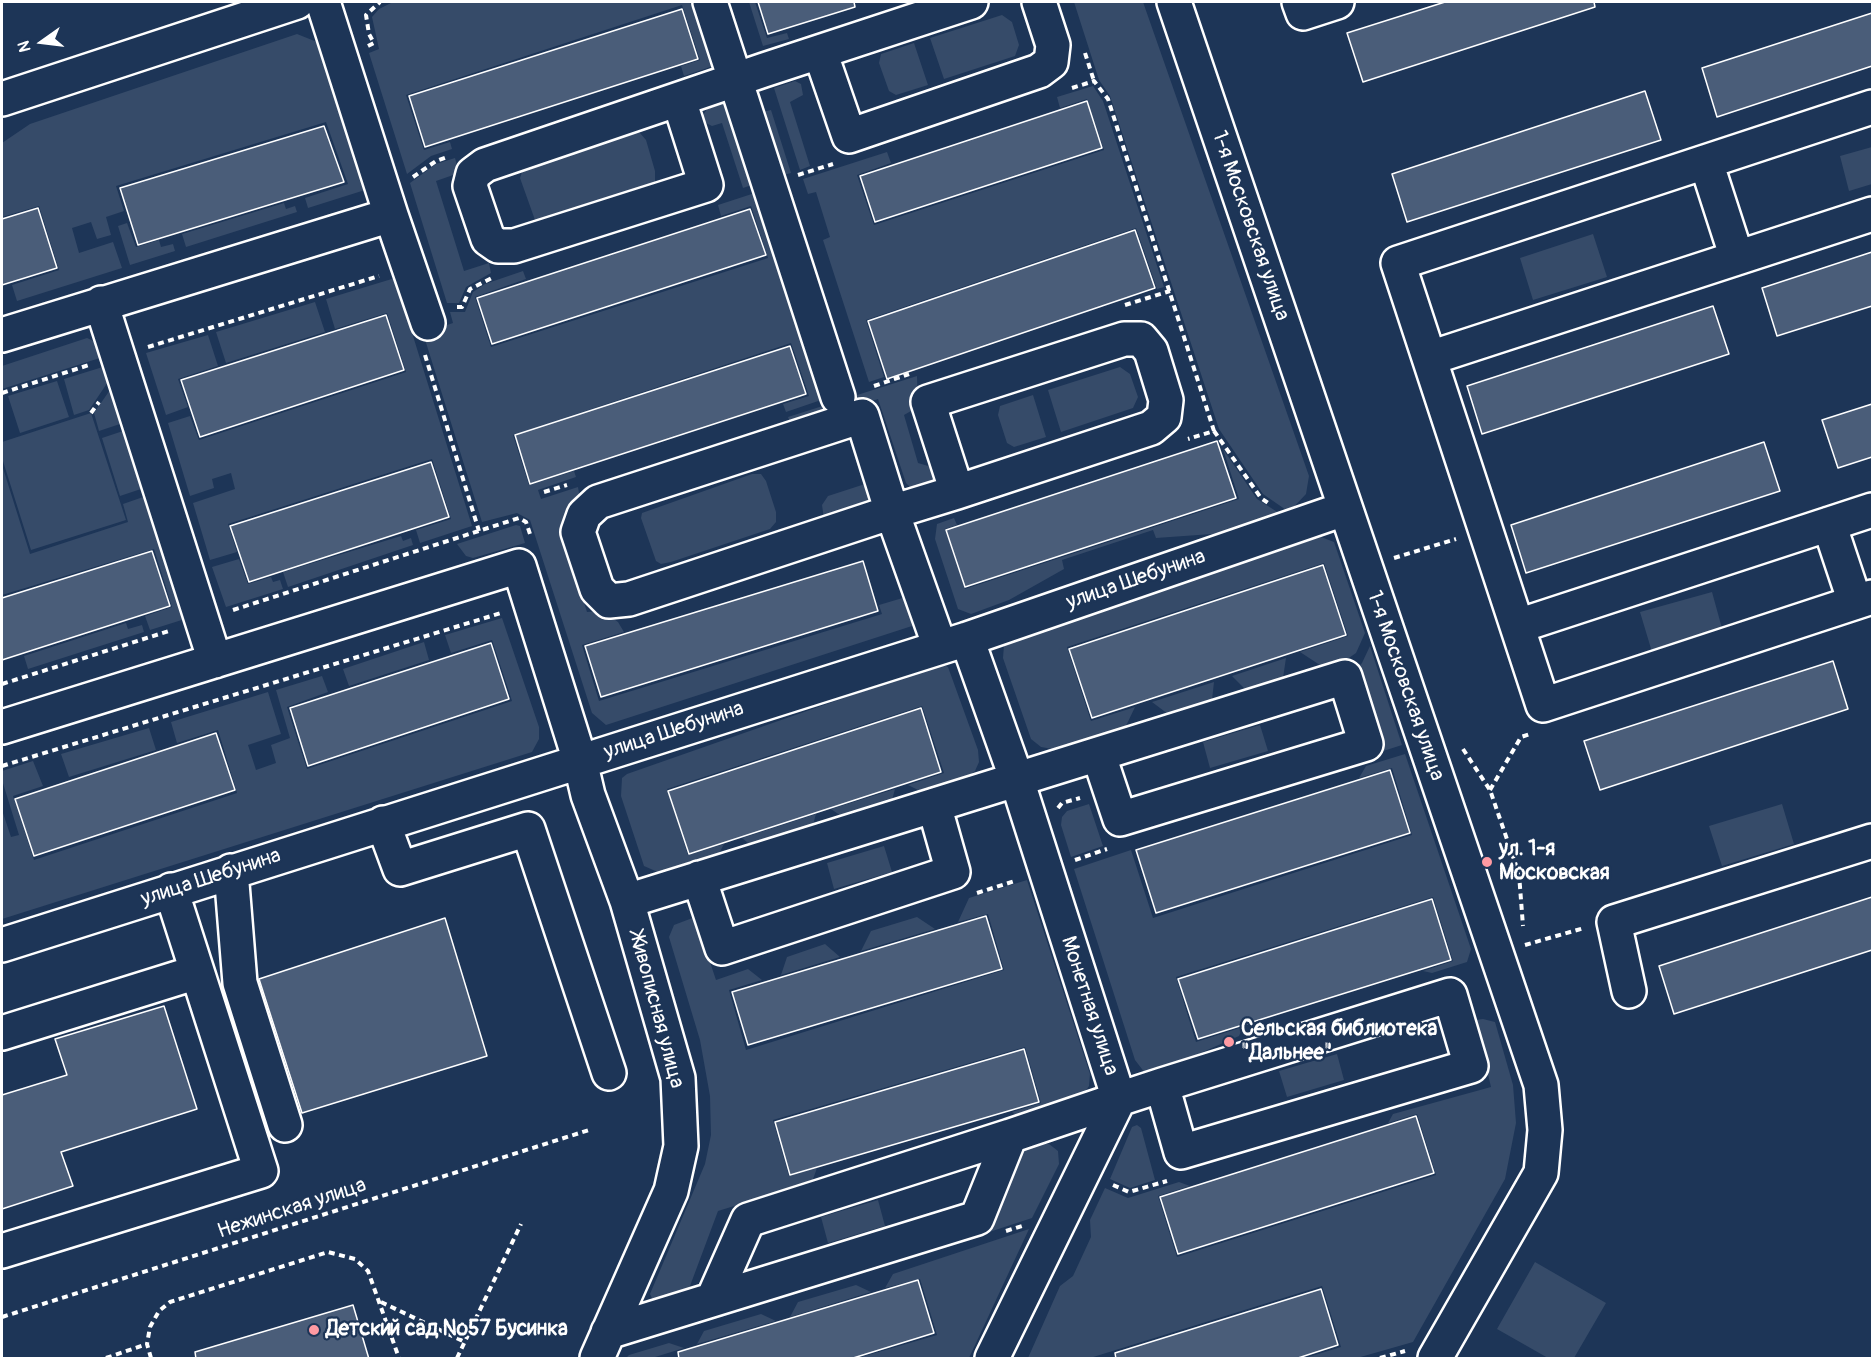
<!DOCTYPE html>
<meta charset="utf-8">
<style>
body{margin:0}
#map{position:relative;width:1874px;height:1360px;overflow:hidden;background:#1d3557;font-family:Pangolin,sans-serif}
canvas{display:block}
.frame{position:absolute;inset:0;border:3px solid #fff;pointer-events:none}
.north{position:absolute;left:12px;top:12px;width:60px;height:60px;-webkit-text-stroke:4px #1d3557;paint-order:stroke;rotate:256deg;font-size:16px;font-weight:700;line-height:24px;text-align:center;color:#fff}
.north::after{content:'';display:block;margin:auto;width:21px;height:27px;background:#fff;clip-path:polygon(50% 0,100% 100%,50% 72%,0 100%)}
</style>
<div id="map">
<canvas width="1874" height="1360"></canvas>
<div class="frame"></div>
<div class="north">N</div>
</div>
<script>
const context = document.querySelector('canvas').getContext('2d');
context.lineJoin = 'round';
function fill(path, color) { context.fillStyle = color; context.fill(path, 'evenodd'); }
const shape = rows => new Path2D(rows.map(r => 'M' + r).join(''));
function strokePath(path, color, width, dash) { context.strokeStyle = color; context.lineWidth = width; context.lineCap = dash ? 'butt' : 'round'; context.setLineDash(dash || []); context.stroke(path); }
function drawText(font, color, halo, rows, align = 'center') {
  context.font = font + ' Pangolin,sans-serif'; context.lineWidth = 4.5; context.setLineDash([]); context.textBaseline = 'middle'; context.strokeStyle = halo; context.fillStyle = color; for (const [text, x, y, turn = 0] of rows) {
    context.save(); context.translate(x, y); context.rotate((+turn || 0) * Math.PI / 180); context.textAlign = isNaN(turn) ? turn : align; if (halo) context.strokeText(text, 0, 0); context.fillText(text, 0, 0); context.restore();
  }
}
const green = shape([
 [393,2,693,2,713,66,684,76,681,66,700,60,682,5,406,95,424,150,450,142,452,149,431,156,407,174,369,53,379,49,372,17,379,9],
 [749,2,755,2,767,38,787,33,789,39,763,46],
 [1074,2,1143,2,1309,476,1306,494,1289,512,1263,494,1219,429,1110,96,1099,80],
 [1002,15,1012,22,1019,45,1015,56,944,79,930,38],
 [297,34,317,42,365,190,308,208,305,198,348,184,326,122,116,186,124,211,106,217,111,235,97,239,91,222,72,228,79,253,113,242,122,268,17,301,12,285,59,270,39,206,2,217,2,143,30,124],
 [914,43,928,85,896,95,889,91,879,63,881,54],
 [795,81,801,84,803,95,790,102,810,166,800,170,774,88],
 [1093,86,1103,101,1164,287,1157,289,1136,228,866,320,884,377,869,382,823,240,830,237,816,192,808,194,803,179,887,152,891,163,857,175,874,225,1104,150,1087,99,1060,108,1057,97],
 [732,101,758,183,743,188,722,123,712,126,700,120,707,109],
 [771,110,791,173,780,176,759,113],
 [631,133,640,133,646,140,655,171,655,182,649,188,540,224,535,220,520,178,522,172],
 [1872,147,1872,184,1849,191,1840,156],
 [455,158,459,173,436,181,464,271,489,263,491,273,466,287,459,303,447,303,410,183,436,164],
 [761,191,824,399,786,412,783,404,809,396,791,343,513,435,529,485,574,471,576,477,538,490,541,499,578,487,581,505,570,523,560,528,587,612,599,611,608,615,618,622,624,632,582,645,599,701,882,614,879,605,906,597,912,626,606,725,592,713,530,520,517,513,482,522,423,333,453,323,450,312,465,312,473,292,485,284,523,271,526,279,475,297,491,347,768,258,751,206,721,216,718,205],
 [284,203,286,209,295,206,297,212,186,247,182,234],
 [127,223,136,247,159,240,161,247,173,244,175,251,130,265,118,226],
 [1593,234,1607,277,1533,300,1520,258],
 [395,278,472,526,420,543,416,530,451,519,432,459,228,524,237,552,210,560,193,503,235,489,231,473,212,479,214,488,190,496,168,423,190,416,199,440,406,372,387,313,335,329,326,299],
 [315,302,325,332,226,363,216,332],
 [208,335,218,366,178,379,188,407,166,415,146,353],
 [87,338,98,343,103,357,2,389,2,366],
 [106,366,110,379,89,410,74,415,64,379],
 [1120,367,1130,374,1138,397,1133,408,1061,432,1048,390],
 [917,376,918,407,904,415,918,463,935,468,939,484,912,489,906,483,878,399,791,426,788,417],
 [57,381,69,417,20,433,8,396],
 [112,387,123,423,99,431,94,413],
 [1033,395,1046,437,1014,447,1007,443,998,415,1000,406],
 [91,413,126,520,31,550,2,458,2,442],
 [126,430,144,488,120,496,102,438],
 [1223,449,1257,499,1282,515,1226,533,1156,538,1153,530,1062,560,1064,569,1009,600,971,614,958,609,935,539,937,524,954,518,957,525,945,529,965,589,1239,499],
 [2,465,30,554,128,522,123,504,146,496,185,619,150,630,145,616,172,607,154,549,2,595],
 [752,474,761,474,766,481,776,512,776,522,770,529,671,562,661,564,656,561,641,518,642,513],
 [862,485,868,486,874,506,824,519,822,505,828,496],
 [516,525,520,526,525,543,473,558,466,556,457,544],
 [401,536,403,541,411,538,413,545,288,587,283,572],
 [1321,537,1334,542,1365,633,1356,653,1346,660,1323,667,1300,652,1348,636,1324,563,1067,647,1091,721,1135,707,1125,728,1070,745,1053,749,1041,747,1031,739,1003,658,1004,645,1008,641],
 [239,559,248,584,271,577,273,582,280,580,283,589,226,607,212,567],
 [1712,592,1723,632,1652,652,1640,612],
 [502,618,539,727,539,739,532,752,2,919,2,810,11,837,19,835,2,780,2,771,33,761,43,786,13,796,34,860,237,793,218,730,177,743,171,722,268,692,281,734,248,745,256,770,276,763,271,745,290,738,276,690,322,676,328,692,287,707,307,769,512,701,492,640,451,653,445,635],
 [126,623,128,629,142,625,144,632,28,669,24,656],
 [424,642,429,660,349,686,343,669],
 [1370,646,1402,745,1377,753,1352,675,1362,663],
 [1286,658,1283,678,1246,690,1232,676],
 [941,664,948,667,978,750,979,762,975,771,966,778,924,793,908,785,944,773,922,706,667,789,688,855,724,844,715,861,684,870,660,873,644,866,621,796,622,778,627,774],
 [1214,682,1212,700,1168,714,1152,702],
 [1260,725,1268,751,1210,768,1203,742],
 [149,728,156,750,69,777,61,754],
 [1405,754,1471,949,1467,962,1432,973,1423,971,1453,961,1433,897,1176,977,1196,1042,1243,1027,1239,1036,1155,1073,1145,1073,1135,1060,1074,869,1131,850,1153,918,1412,835,1392,768,1359,778,1366,766],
 [895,789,891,804,844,818,831,809],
 [1089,804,1103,846,1071,857,1061,825,1062,817,1067,811],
 [1782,804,1794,844,1722,866,1709,826],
 [816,814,812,828,753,847,742,838],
 [884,846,892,872,834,889,827,863],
 [1027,880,1090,1074,1089,1086,1083,1095,1020,1118,1012,1112,1041,1103,1025,1047,773,1120,789,1176,817,1168,812,1182,718,1211,687,1294,659,1303,653,1300,650,1294,705,1164,711,1135,710,1096,700,1040,669,937,674,925,695,917,716,980,748,969,762,980,729,990,746,1050,1004,970,988,914,958,922,969,898],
 [917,917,935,929,861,951,871,931],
 [825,944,840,957,781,975,787,957],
 [1483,1019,1495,1022,1513,1085,1516,1123,1505,1179,1413,1342,1357,1358,1305,1358,1341,1347,1322,1286,1090,1358,1028,1358,1060,1286,1073,1276,1091,1237,1090,1220,1105,1188,1128,1198,1179,1182,1190,1186,1158,1196,1177,1257,1436,1175,1417,1114,1388,1123,1393,1114,1491,1087,1475,1020],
 [1337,1054,1344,1080,1287,1097,1279,1071],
 [1137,1125,1141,1128,1155,1180,1130,1188,1110,1179,1132,1127],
 [1035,1144,1049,1144,1058,1151,1059,1164,1032,1218,980,1235,1008,1165,1018,1153],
 [878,1200,885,1226,828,1243,821,1217],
 [1029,1229,969,1358,858,1358,937,1335,920,1279,885,1288,893,1274],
 [1535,1262,1606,1303,1574,1358,1548,1358,1497,1329],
 [856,1285,871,1292,790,1317,798,1302],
 [761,1314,776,1321,697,1344,704,1331],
 [669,1343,684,1348,652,1358,626,1358,629,1355]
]);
const building = shape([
 [758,2,854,2,855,7,768,34,758,2],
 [1445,2,1594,2,1595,7,1363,82,1347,33,1445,2],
 [682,9,698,59,425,147,409,96,682,9],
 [1872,13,1872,66,1717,117,1702,68,1872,13],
 [1645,91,1661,140,1407,222,1392,174,1645,91],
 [1087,101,1102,148,875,222,860,176,1087,101],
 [324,126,344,182,138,245,120,188,324,126],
 [38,208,57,268,2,285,2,219,38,208],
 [750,209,766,255,492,344,477,298,750,209],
 [1135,230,1155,288,887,379,868,321,1135,230],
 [1872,252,1872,306,1777,336,1762,288,1872,252],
 [1713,306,1729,354,1482,434,1467,386,1713,306],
 [386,315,404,370,200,437,181,380,386,315],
 [790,346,806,394,530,484,515,435,790,346],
 [1872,404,1872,457,1838,468,1822,420,1872,404],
 [1217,441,1236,498,965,587,946,530,1217,441],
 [1764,442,1780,491,1526,573,1511,525,1764,442],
 [431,462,449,517,249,582,230,526,431,462],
 [152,551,170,606,2,660,2,598,152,551],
 [863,561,878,611,601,697,585,646,863,561],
 [1323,565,1346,635,1092,718,1069,649,1323,565],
 [491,643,509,699,308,766,290,708,491,643],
 [1833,661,1848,709,1600,790,1584,741,1833,661],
 [921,708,941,772,689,854,668,791,921,708],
 [216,733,235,790,34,856,15,799,216,733],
 [1390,770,1410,833,1156,913,1136,850,1390,770],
 [1872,897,1872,950,1674,1014,1659,966,1872,897],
 [1432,899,1451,960,1198,1039,1178,979,1432,899],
 [986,916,1002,969,748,1045,732,992,986,916],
 [445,918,487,1056,302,1113,259,979,445,918],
 [164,1006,197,1109,61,1152,73,1186,2,1209,2,1095,67,1075,55,1039,164,1006],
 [1024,1049,1039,1102,790,1175,775,1122,1024,1049],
 [1416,1116,1434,1173,1178,1254,1160,1197,1416,1116],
 [918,1280,934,1333,850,1359,679,1359,678,1352,918,1280],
 [1321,1289,1338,1345,1295,1359,1116,1359,1115,1353,1321,1289],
 [353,1305,369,1359,196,1359,195,1352,353,1305]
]);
const path = shape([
 [368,46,374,43,369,34,366,15,380,2],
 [1085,53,1094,81],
 [1072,88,1094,81,1108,99,1214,431,1188,439],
 [798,175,833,164],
 [413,177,436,161,447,157],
 [1125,305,1170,291],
 [457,307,462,307,470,289,492,278],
 [148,347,379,276],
 [425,355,479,531],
 [874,386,909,374],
 [2,393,89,365],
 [91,413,99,402],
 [1214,431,1261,498,1268,503],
 [544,492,567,485],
 [1394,558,1456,539],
 [233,610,519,518,526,522,531,537],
 [2,684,172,630],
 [1463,749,1490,790,1519,874,1523,926],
 [2,766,501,613],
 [1490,790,1521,737,1530,734],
 [1058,808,1062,803,1080,798],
 [1075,860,1107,849],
 [977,893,1015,881],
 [1525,945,1584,928],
 [1113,1185,1129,1192,1167,1181],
 [1006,1231,1022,1226],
 [381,1302,465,1342],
 [2,1317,592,1129],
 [106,1358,147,1344],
 [151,1358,147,1344,150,1327,159,1311,170,1302,328,1252,355,1259,368,1271,399,1358],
 [457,1358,521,1224],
 [1380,1358,1405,1351]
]);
const minor = shape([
 [710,2,838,397],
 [1174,2,1541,1085,1545,1130,1541,1173,1435,1358],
 [1299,2,1303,13,1337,2],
 [820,52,849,136,1039,71,1051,62,1053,45,1039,2],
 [2,99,297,2],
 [679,100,706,185,514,246,498,246,488,239,470,186,473,174,485,165,764,70,971,2],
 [1872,107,1398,263,1543,705,1872,597],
 [1706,162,1737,258],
 [391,215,428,323],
 [101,303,215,661],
 [2,335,391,215,323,2],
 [1430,358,1872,214],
 [1829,524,1855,602],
 [1518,626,1872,510],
 [967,639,1017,780,1119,1099,992,1358],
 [940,647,892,512,862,416,598,502,584,515,578,532,597,589,609,601,629,599,892,512,957,492,1151,428,1164,417,1166,400,1151,351,1141,339,1124,339,928,402,957,492],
 [2,727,519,566,580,761,588,795,627,901,678,1078,681,1146,671,1191,597,1358],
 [383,823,400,869,528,829,609,1073],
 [231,871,240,983,285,1125],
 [699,878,722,948,953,872,934,805],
 [627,901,1345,677,1366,744,1120,819,1099,756],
 [2,945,967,639,1344,509],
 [1629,991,1614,922,1872,841],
 [2,1033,197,972],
 [2,1251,261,1171,171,890],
 [713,1299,748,1220,1010,1136],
 [608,1332,977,1218,1010,1136,1119,1099,1162,1085,1450,995,1471,1066,1181,1152,1162,1085]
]);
const markers = [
 [1487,862,6,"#ff9aa2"],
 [1229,1042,6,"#ff9aa2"],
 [314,1330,6,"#ff9aa2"]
];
const streetNames = [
 ["1-я Московская улица",1250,226,71],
 ["улица Шебунина",1136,580,-19],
 ["1-я Московская улица",1405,686,71],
 ["улица Шебунина",674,731,-18],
 ["улица Шебунина",211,878,-18],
 ["Монетная улица",1089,1006,72],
 ["Живописная улица",656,1010,75],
 ["Нежинская улица",292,1209,-18]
];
const poiNames = [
 ["ул. 1-я",1499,850],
 ["Московская",1499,874],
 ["Сельская библиотека",1241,1030],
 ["\"Дальнее\"",1241,1054],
 ["Детский сад №57 Бусинка",326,1330]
];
fill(green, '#364b69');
fill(building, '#4a5d79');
strokePath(building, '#fff', 1.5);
strokePath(minor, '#fff', 38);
strokePath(path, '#fff', 4, [6, 4.5]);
strokePath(minor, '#1d3557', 33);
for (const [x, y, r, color] of markers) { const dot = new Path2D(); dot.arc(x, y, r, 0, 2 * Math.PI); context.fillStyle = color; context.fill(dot); strokePath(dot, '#1d3557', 2); }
drawText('21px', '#fff', '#1d3557', streetNames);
drawText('bold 21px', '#fff', '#1d3557', poiNames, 'left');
</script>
